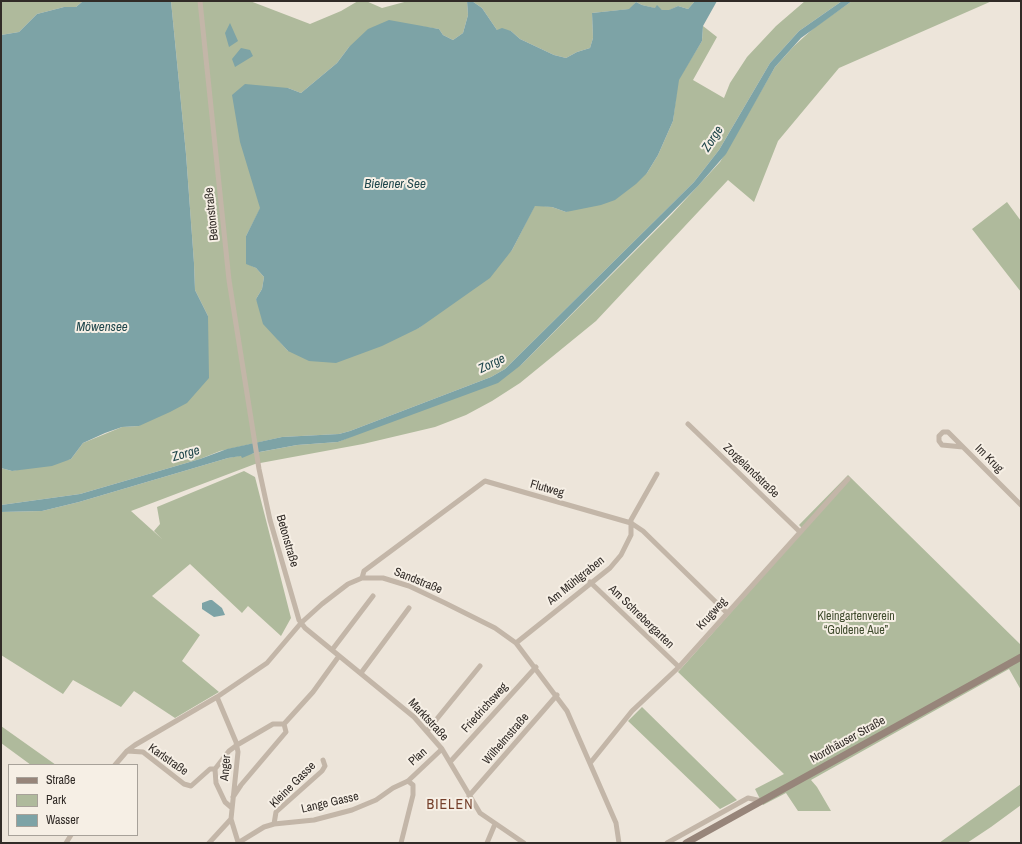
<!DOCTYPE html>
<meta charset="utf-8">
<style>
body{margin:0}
#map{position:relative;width:1022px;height:844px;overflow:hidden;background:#ede5da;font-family:"Archivo Narrow",sans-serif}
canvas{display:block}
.frame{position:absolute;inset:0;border:2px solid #312b27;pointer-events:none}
.legend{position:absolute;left:8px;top:764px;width:130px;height:72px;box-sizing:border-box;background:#f6efe5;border:1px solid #a7a199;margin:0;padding:5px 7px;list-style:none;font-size:12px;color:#312b27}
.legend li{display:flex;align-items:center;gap:8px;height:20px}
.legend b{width:20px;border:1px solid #a7a199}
</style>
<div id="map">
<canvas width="1022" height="844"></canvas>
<div class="frame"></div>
<ul class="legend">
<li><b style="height:5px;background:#97857a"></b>Straße</li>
<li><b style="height:11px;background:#afba9c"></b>Park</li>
<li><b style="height:11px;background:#7da3a6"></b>Wasser</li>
</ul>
</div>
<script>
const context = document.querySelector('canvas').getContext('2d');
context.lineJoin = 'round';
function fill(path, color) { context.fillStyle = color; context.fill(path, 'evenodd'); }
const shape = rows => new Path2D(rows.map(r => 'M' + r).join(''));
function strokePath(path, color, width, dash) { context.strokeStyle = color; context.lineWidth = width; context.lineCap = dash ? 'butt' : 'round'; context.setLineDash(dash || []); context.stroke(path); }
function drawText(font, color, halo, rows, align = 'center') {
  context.font = font + ' "Archivo Narrow",sans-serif'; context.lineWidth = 4; context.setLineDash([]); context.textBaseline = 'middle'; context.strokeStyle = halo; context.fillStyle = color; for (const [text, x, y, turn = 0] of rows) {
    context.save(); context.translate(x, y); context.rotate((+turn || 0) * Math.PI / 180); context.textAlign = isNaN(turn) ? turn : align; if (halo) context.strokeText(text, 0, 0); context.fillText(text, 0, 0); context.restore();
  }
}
const green = shape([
 [1,1,83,1,76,7,64,7,37,14,19,32,1,35],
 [171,1,250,1,310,24,341,11,358,1,366,1,382,8,408,1,467,1,468,15,463,33,453,40,443,35,439,29,418,26,349,47,337,63,301,93,288,88,260,209,246,236,246,263,256,268,264,277,262,289,256,299,279,341,288,351,419,328,512,250,535,205,552,207,566,212,647,173,658,155,673,121,678,80,702,41,703,26,717,37,693,80,724,98,730,83,747,57,776,26,805,1,842,1,799,31,770,63,719,150,694,182,505,369,491,377,350,431,339,434,282,437,220,451,200,459,80,494,1,505,1,468,12,471,71,459,83,443,122,427,139,426,208,316,195,290,194,263,186,154],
 [472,1,695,1,688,9,678,6,670,10,662,10,642,5,636,2,630,9,592,13,593,38,590,48,577,52,566,58,554,55,520,39,511,31,497,30,482,8],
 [852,1,992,1,839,68,778,141,754,202,728,180,596,321,520,383,492,401,466,415,435,427,363,444,255,464,131,511,162,539,154,531,160,524,157,507,244,471,255,477,291,618,281,636,248,606,242,613,190,564,152,596,200,635,182,661,219,692,175,718,134,691,121,707,73,680,63,694,1,655,1,512,42,511,79,502,228,458,297,445,338,442,521,365,672,214,720,162,775,67,794,46,815,27],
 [1007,202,1021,221,1021,292,972,229],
 [848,475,1021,645,1021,690,1009,669,811,780,817,787,831,811,798,811,786,793,763,805,755,789,784,774,678,672,804,530,799,525],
 [642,707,737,800,720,809,628,721],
 [1,726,56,765,31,765,1,743],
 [1021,784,1021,805,991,827,967,843,939,843]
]);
const water = shape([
 [83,1,171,1,186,154,194,263,195,290,208,316,209,378,187,403,170,412,139,426,122,427,105,433,83,443,71,459,52,466,12,471,1,468,1,35,19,32,37,14,64,7,76,7],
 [467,1,472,1,482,8,497,30,502,28,511,31,520,39,554,55,566,58,577,52,590,48,593,38,592,13,629,9,636,2,642,5,655,8,657,5,662,10,669,10,678,6,688,9,695,1,720,1,717,1,703,26,702,41,679,80,673,121,658,155,647,173,636,184,615,200,601,205,566,212,552,207,535,206,512,250,490,278,419,328,382,346,336,363,309,361,288,351,263,324,256,299,262,289,264,277,256,268,246,264,246,236,260,208,240,142,232,95,245,84,288,88,301,93,337,63,349,47,368,29,389,20,439,29,443,35,453,40,463,33,468,15],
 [842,1,852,1,801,38,775,67,726,154,698,186,521,365,498,383,338,442,297,445,254,453,242,458,241,456,228,458,79,502,42,511,1,512,1,505,80,494,200,459,227,449,282,437,339,434,350,431,491,377,505,369,694,182,719,150,770,63,799,31],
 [230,23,238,41,229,47,225,33],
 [241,48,250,50,253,56,235,67,232,59],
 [210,600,212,600,222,608,225,615,214,617,202,609,202,603]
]);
const minor = shape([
 [200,1,229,280,259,469,270,520,299,620,305,628,414,717,442,749,480,813,524,843],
 [688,424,800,532],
 [963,447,942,445,939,441,939,436,943,432,948,432,1021,505],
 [362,578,364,571,485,481,631,523,643,531,727,613],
 [590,582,679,667],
 [516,643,610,568,621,555,631,535,631,520,657,474],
 [332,650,373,596],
 [361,673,409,608],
 [217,697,236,742,238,752,231,819,238,842],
 [427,731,480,666],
 [127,751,143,752,184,784,191,786,210,769,215,769],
 [450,762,536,667],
 [591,762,632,711,679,667,848,479],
 [115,765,127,751,135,745,217,697,267,663,301,623,322,604,348,584,362,578,383,578,409,586,445,603,495,628,516,643,567,711,616,823,619,843],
 [408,781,442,749],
 [469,796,557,695],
 [233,797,241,785,286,732,284,724,313,692,339,656],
 [232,808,225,802,216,783,215,769,229,751,237,745,273,724,284,724],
 [274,824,276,812,322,771,325,766,323,760],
 [66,843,71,835],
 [209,843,231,819],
 [238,843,264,827,274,824,314,820,352,810,376,800,393,788,408,781],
 [401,843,413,795,413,785,408,781],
 [487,843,495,824],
 [667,843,748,798,762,801]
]);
const secondary = shape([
 [686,843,1021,657]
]);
const streetNames = [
 ["Betonstraße",212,214,-96],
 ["Im Krug",989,459,45],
 ["Zorgelandstraße",751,471,44],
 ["Flutweg",547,489,16],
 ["Betonstraße",287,541,74],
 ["Sandstraße",418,581,22],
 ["Am Mühlgraben",576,581,-39],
 ["Krugweg",712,614,-48],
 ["Am Schrebergarten",641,617,44],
 ["Friedrichsweg",485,708,-48],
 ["Marktstraße",428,720,47],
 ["Wilhelmstraße",506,739,-49],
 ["Nordhäuser Straße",848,740,-29],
 ["Plan",418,757,-41],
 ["Karlstraße",168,760,35],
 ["Anger",226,768,-85],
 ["Kleine Gasse",293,785,-45],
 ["Lange Gasse",330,803,-13]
];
const parkNames = [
 ["Kleingartenverein",856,617],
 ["“Goldene Aue”",856,631]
];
const waterNames = [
 ["Zorge",713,139,-57],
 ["Bielener See",395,185],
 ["Möwensee",102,328],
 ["Zorge",492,364,-26],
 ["Zorge",186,454,-16]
];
const quarterNames = [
 ["BIELEN",450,805]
];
fill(green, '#afba9c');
fill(water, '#7da3a6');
strokePath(minor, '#c3b6a8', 5);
strokePath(secondary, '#97857a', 7);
drawText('12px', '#312b27', '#f6efe5', streetNames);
drawText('12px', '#404c2e', '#f6efe5', parkNames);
drawText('italic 13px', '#22484d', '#f6efe5', waterNames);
context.letterSpacing = '1px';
drawText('14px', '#75402b', '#f6efe5', quarterNames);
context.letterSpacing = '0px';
</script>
